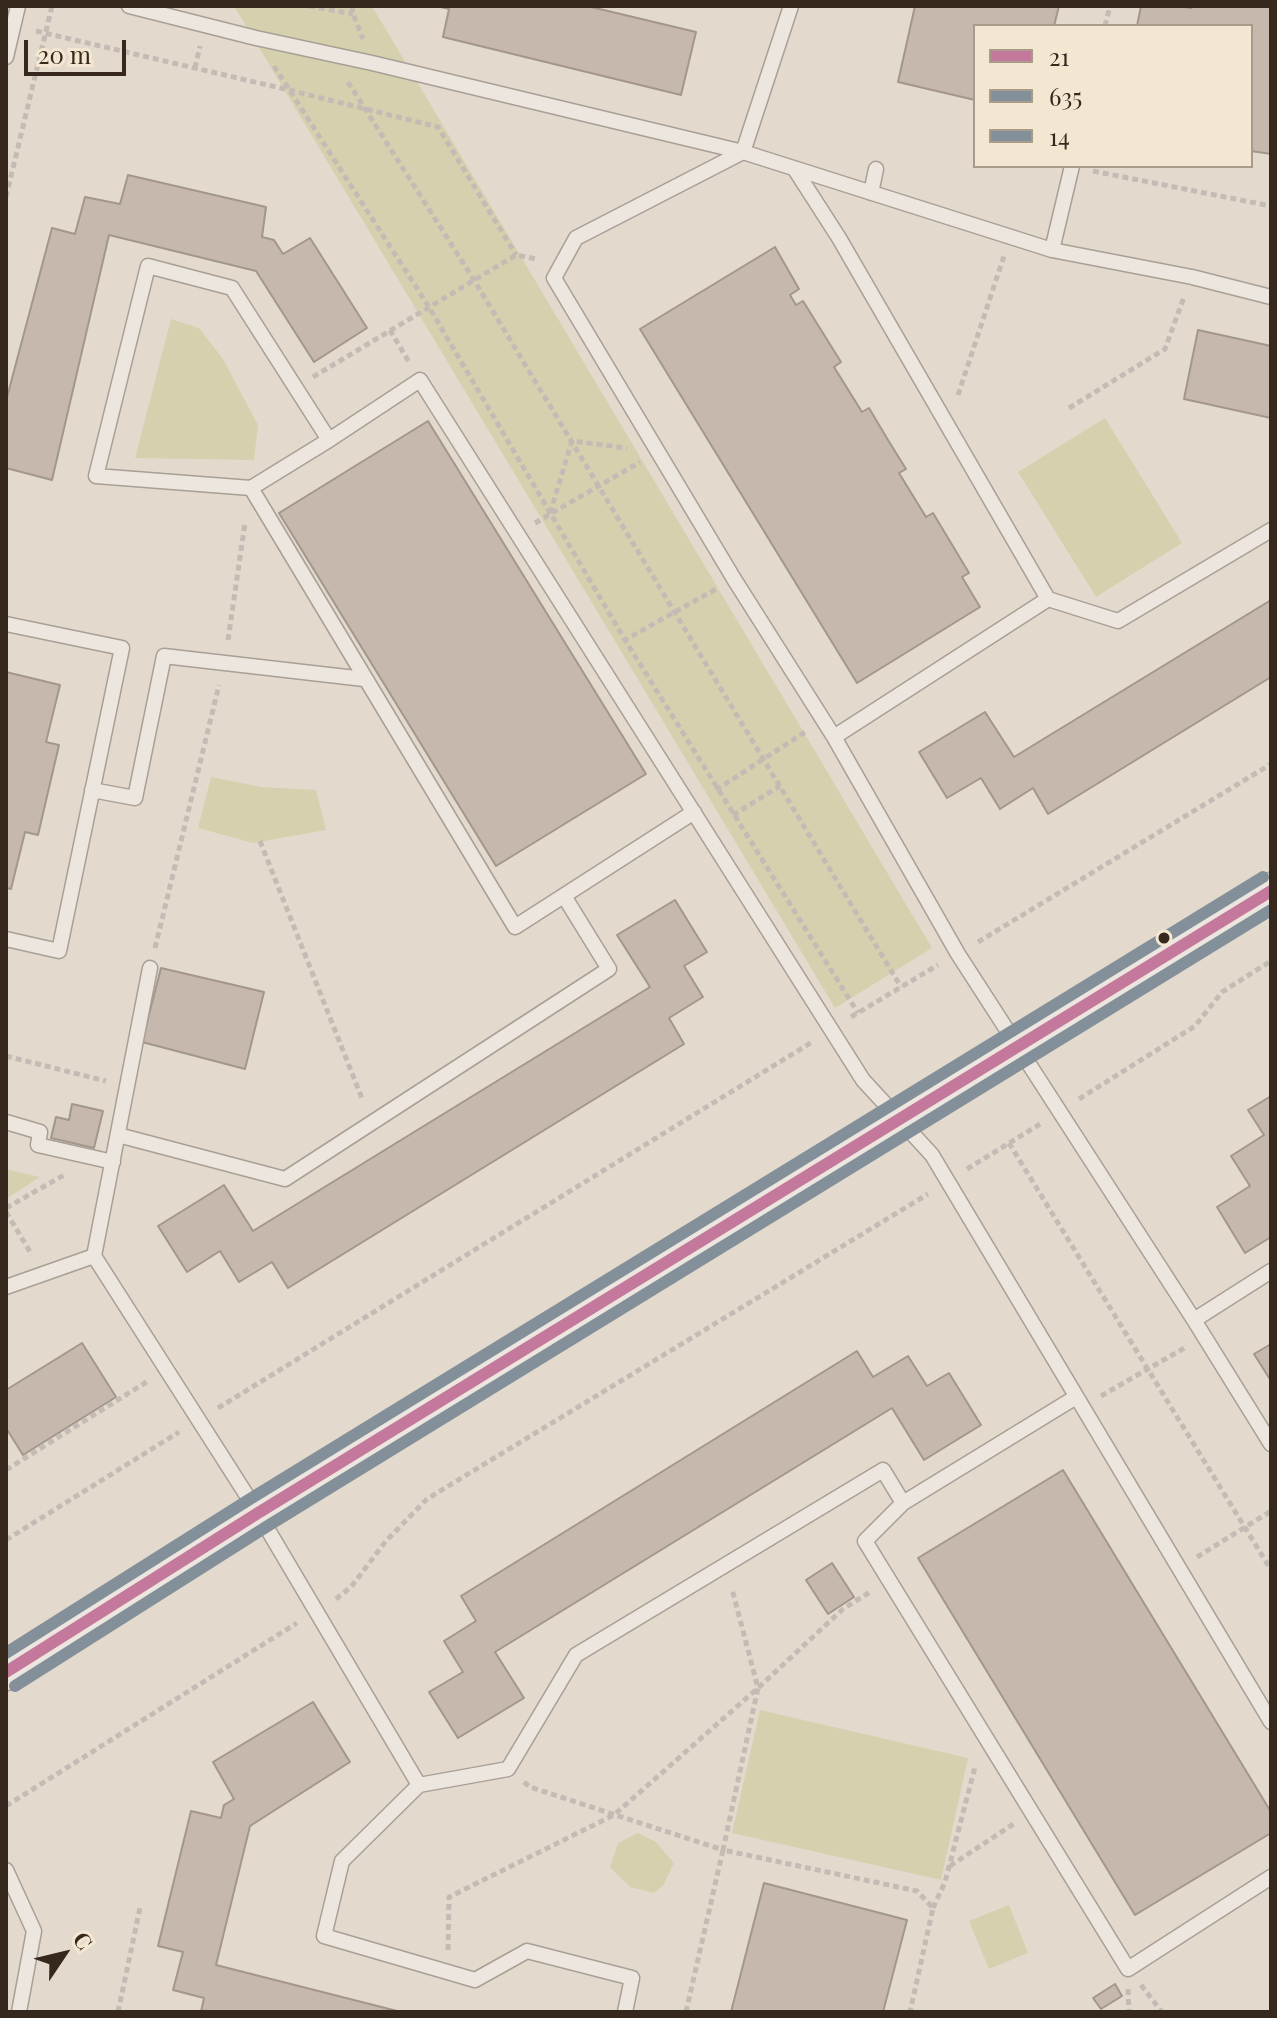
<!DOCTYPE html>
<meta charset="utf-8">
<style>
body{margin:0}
#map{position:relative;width:1277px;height:2018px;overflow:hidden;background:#e3dacd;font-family:"Playfair Display",serif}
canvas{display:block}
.frame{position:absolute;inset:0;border:8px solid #37281e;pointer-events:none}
.legend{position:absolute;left:973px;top:24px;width:280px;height:144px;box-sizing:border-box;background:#f4e7d2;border:2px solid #a89b8a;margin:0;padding:10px 14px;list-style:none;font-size:24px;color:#37281e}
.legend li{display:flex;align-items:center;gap:16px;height:40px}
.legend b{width:40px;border:2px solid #a89b8a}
.north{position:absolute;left:24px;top:1914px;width:80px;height:80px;-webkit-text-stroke:6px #f4e7d2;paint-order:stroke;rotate:55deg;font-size:22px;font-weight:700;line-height:32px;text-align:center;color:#37281e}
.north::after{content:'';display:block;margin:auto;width:28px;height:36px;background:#37281e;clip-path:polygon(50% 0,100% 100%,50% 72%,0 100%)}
.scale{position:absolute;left:24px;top:40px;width:102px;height:36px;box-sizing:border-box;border:4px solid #37281e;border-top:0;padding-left:10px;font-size:24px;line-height:28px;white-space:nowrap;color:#37281e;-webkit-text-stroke:6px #f4e7d2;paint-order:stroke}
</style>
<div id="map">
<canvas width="1277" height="2018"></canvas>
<div class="frame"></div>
<ul class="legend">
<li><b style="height:10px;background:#c3789c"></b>21</li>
<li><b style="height:10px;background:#83909a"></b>635</li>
<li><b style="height:10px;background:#83909a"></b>14</li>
</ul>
<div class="north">С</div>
<div class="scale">20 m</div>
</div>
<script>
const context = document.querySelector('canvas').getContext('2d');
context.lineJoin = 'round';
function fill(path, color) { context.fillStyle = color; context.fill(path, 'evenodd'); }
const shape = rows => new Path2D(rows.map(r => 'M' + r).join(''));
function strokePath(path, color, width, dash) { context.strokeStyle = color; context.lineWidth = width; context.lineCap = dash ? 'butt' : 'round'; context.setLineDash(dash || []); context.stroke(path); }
const green = shape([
 [234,6,372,6,932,948,835,1008],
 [171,319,199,328,223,359,258,425,254,460,135,458],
 [1105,418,1182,543,1096,597,1018,472],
 [211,777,262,787,316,790,326,830,253,843,198,828],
 [6,1169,40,1177,6,1199],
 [760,1710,968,1758,941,1880,732,1833],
 [638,1833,656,1842,674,1863,663,1886,654,1893,630,1887,610,1867,618,1843],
 [1009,1905,1028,1953,989,1969,969,1921]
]);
const building = shape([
 [436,6,587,6,696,32,681,95,443,37,449,9,436,6],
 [915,6,1059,6,1054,26,975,26,975,100,898,82,915,6],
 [1141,6,1178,6,1191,8,1192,6,1271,6,1271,154,1251,151,1251,26,1137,26,1141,6],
 [128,175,266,207,262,237,274,240,283,254,310,238,367,328,314,362,256,271,109,235,52,480,6,468,6,401,52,228,75,234,85,197,120,204,128,175],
 [775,247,799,289,790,295,796,305,803,301,841,362,834,367,862,412,869,408,888,440,906,469,899,473,926,517,933,513,969,573,962,577,980,607,857,683,640,329,775,247],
 [1198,330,1271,346,1271,418,1184,399,1198,330],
 [428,421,646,774,496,866,279,513,428,421],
 [1271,600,1271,677,1048,814,1033,788,1000,809,981,778,947,798,919,752,985,712,1014,757,1271,600],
 [6,672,60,685,46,742,59,745,38,835,25,832,11,889,6,888,6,672],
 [675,900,707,952,684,966,703,997,669,1018,684,1044,288,1288,272,1262,239,1282,220,1251,187,1272,158,1226,192,1205,224,1185,253,1231,650,987,617,935,675,900],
 [161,968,264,992,245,1069,142,1042,161,968],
 [1271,1096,1271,1237,1245,1253,1217,1207,1250,1186,1231,1156,1264,1135,1248,1110,1271,1096],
 [72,1104,103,1111,94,1148,51,1138,56,1117,69,1120,72,1104],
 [82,1343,116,1397,23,1455,6,1428,6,1390,82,1343],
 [1271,1344,1271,1381,1254,1354,1271,1344],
 [857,1351,873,1377,908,1356,927,1386,949,1373,981,1425,924,1460,892,1408,495,1652,524,1698,458,1738,429,1692,463,1672,444,1641,476,1621,461,1596,857,1351],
 [1063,1470,1271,1812,1271,1833,1135,1915,918,1558,1063,1470],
 [832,1563,854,1597,828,1614,806,1580,832,1563],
 [313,1702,350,1762,250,1826,216,1965,401,2012,201,2012,204,1998,173,1990,183,1952,158,1946,191,1811,221,1818,224,1805,234,1799,213,1762,313,1702],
 [764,1883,907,1920,883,2012,731,2012,764,1883],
 [1115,1984,1122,1996,1101,2009,1093,1998,1115,1984]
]);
const path = shape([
 [309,6,353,14],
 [352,6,353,14,363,39],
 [1105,26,1110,6],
 [36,31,289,90,438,127,516,255],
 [274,66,429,307,625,640,858,1013],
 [195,68,200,46],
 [348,82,474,280,901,987],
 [1093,171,1271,206],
 [6,197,52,6],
 [390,330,409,362],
 [313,377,516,255,537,259],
 [958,395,1004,256],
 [1069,408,1165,349,1184,297],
 [550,513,572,441,627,448],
 [535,523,640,462],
 [228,640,245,523],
 [623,641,716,589],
 [716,790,805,732],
 [733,815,780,786],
 [260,841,363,1101],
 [978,942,1271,764],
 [155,948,219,685],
 [851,1017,938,965],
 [6,1056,106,1081],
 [1079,1099,1195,1026,1222,992,1271,961],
 [1009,1143,1271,1570],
 [967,1169,1040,1124],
 [6,1208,64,1175],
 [6,1212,32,1255],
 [1101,1396,1186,1347],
 [218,1408,812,1042],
 [6,1470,148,1381],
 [6,1540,179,1432],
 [1197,1557,1271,1511],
 [336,1599,351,1587,386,1541,427,1499,928,1194],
 [524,1782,530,1787,723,1850,758,1688,732,1589],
 [6,1806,297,1623],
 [950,1866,1015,1823],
 [933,1908,945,1882,975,1767],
 [448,1950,449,1897,614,1815,758,1688,843,1609,870,1592],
 [1141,1985,1162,2012],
 [1128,1989,1129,2012],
 [118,2012,140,1908],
 [686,2012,723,1850,917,1891,933,1908,910,2012]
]);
const service = shape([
 [129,6,256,38,372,63,743,152,1052,250,1192,277,1271,297],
 [791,6,743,152,576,238,554,278,734,579,834,737,958,954,1194,1320,1271,1444],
 [6,57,18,6],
 [794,168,839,238,1048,599,1118,621,1271,530],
 [871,193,876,169],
 [1052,250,1072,166],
 [329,440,251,488,96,476,148,266,232,288,329,440,420,380,863,1080,932,1155,1271,1722],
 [251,488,515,927,694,812],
 [6,624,122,648,59,951,6,939],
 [834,737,1048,599],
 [92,790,135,798,164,656,364,679],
 [150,968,94,1256,258,1513,419,1785],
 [6,1122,40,1132,38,1145,113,1162],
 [118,1135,285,1179,609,969,564,896],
 [6,1287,94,1256],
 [1194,1320,1271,1271],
 [903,1503,865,1541,1128,1969,1271,1877],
 [6,1870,34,1931,19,2012],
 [625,2012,632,1978,527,1951,475,1980,324,1936,342,1861,419,1785,508,1769,576,1655,883,1470,903,1503,1076,1397]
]);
const tertiary = shape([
 [6,1672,258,1513,1271,891]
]);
const bus1 = shape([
 [6,1672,258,1513,1271,891]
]);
const bus2 = shape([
 [15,1686,266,1527,1271,910]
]);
const bus3 = shape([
 [6,1653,250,1499,1263,877]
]);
const markers = [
 [1164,938,7,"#37281e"]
];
fill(green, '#d5d1af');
fill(building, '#c7b8ae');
strokePath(building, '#a3968c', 2);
strokePath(service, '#a89f95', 17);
strokePath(tertiary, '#a89f95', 39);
strokePath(path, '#c4bcb4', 5, [6, 4]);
strokePath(service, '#ece6de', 14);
strokePath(tertiary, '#ece6de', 36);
strokePath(bus1, '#c3789c', 12);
strokePath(bus2, '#83909a', 12);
strokePath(bus3, '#83909a', 12);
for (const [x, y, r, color] of markers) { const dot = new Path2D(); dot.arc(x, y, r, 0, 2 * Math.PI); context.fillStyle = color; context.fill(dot); strokePath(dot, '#f4e7d2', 3); }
</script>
